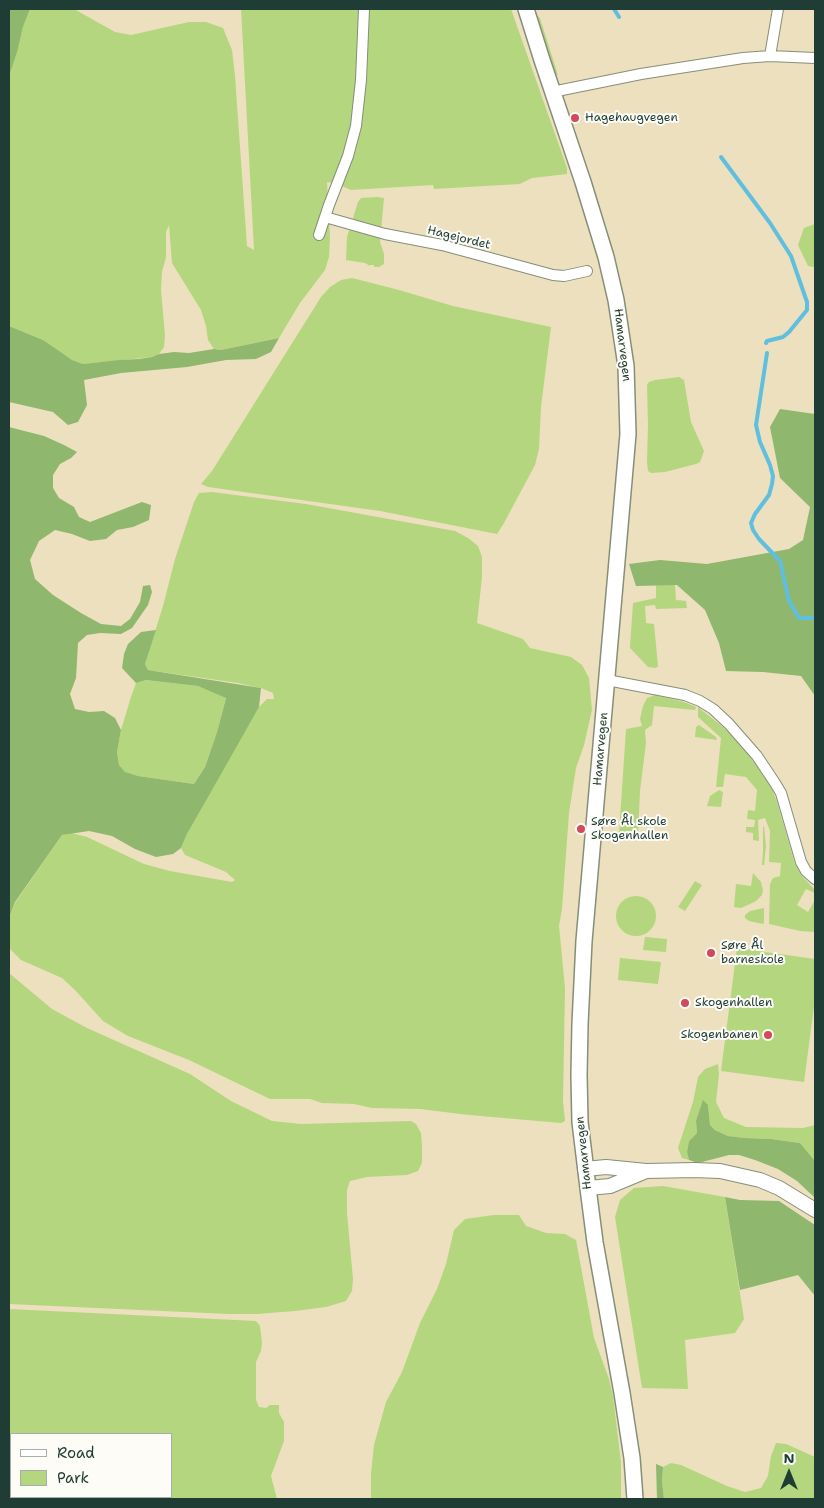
<!DOCTYPE html>
<meta charset="utf-8">
<style>
body{margin:0}
#map{position:relative;width:824px;height:1508px;overflow:hidden;background:#ece0be;font-family:"Shantell Sans",sans-serif}
canvas{display:block}
.frame{position:absolute;inset:0;border:10px solid #1f3d34;pointer-events:none}
.legend{position:absolute;left:10px;top:1433px;width:162px;height:65px;box-sizing:border-box;background:#fdfcf7;border:1px solid #a4b0a9;margin:0;padding:6px 9px;list-style:none;font-size:15px;color:#1f3d34}
.legend li{display:flex;align-items:center;gap:10px;height:25px}
.legend b{width:25px;border:1px solid #a4b0a9}
.north{position:absolute;left:764px;top:1448px;width:50px;height:50px;-webkit-text-stroke:4px #fdfcf7;paint-order:stroke;rotate:0deg;font-size:14px;font-weight:700;line-height:20px;text-align:center;color:#1f3d34}
.north::after{content:'';display:block;margin:auto;width:18px;height:22px;background:#1f3d34;clip-path:polygon(50% 0,100% 100%,50% 72%,0 100%)}
</style>
<div id="map">
<canvas width="824" height="1508"></canvas>
<div class="frame"></div>
<ul class="legend">
<li><b style="height:6px;background:#fff"></b>Road</li>
<li><b style="height:14px;background:#b4d67e"></b>Park</li>
</ul>
<div class="north">N</div>
</div>
<script>
const context = document.querySelector('canvas').getContext('2d');
context.lineJoin = 'round';
function fill(path, color) { context.fillStyle = color; context.fill(path, 'evenodd'); }
const shape = rows => new Path2D(rows.map(r => 'M' + r).join(''));
function strokePath(path, color, width, dash) { context.strokeStyle = color; context.lineWidth = width; context.lineCap = dash ? 'butt' : 'round'; context.setLineDash(dash || []); context.stroke(path); }
function drawText(font, color, halo, rows, align = 'center') {
  context.font = font + ' "Shantell Sans",sans-serif'; context.lineWidth = 4; context.setLineDash([]); context.textBaseline = 'middle'; context.strokeStyle = halo; context.fillStyle = color; for (const [text, x, y, turn = 0] of rows) {
    context.save(); context.translate(x, y); context.rotate((+turn || 0) * Math.PI / 180); context.textAlign = isNaN(turn) ? turn : align; if (halo) context.strokeText(text, 0, 0); context.fillText(text, 0, 0); context.restore();
  }
}
const green = shape([
 [30,9,74,9,115,32,131,35,189,22,206,22,223,28,232,50,235,76,247,246,254,250,241,9,511,9,567,168,567,174,532,178,520,184,434,189,433,185,351,190,335,183,327,182,330,237,329,257,325,270,300,303,279,338,221,350,214,349,208,340,206,326,201,310,172,263,169,225,166,232,166,257,162,272,161,290,165,336,164,347,159,354,152,357,83,364,72,360,57,351,43,340,9,326,9,76,23,27],
 [538,16,540,18,558,75,553,73,536,17],
 [377,197,384,198,380,242,384,254,384,264,379,267,374,267,374,265,370,265,370,266,365,263,346,260,347,237,358,202,361,198],
 [815,224,815,266,814,267,808,266,798,245,804,228],
 [352,278,399,290,453,306,551,327,541,407,539,449,535,465,504,523,497,534,380,511,208,487,201,484,212,471,321,297,330,287,341,280],
 [679,377,684,380,691,422,704,451,703,454,700,462,696,464,665,472,651,473,648,471,647,462,648,425,647,385,649,382,655,380],
 [212,492,306,504,455,531,468,538,478,546,482,557,482,577,477,623,523,639,530,648,571,657,582,665,589,678,592,710,584,745,576,768,569,813,562,909,559,926,565,988,563,1101,565,1121,561,1123,469,1115,420,1109,372,1108,354,1104,322,1103,310,1099,270,1099,189,1060,128,1036,103,1021,75,990,62,978,21,960,9,948,9,918,15,903,62,835,71,833,87,837,144,864,170,871,232,882,235,880,226,872,185,855,181,848,187,834,233,750,259,707,267,699,274,699,273,693,261,688,238,683,148,670,145,664,163,606,175,559,194,502,199,493],
 [656,585,675,585,676,600,686,601,687,608,656,609,655,605,645,606,646,623,654,624,658,666,656,668,648,667,630,648,630,646,633,603,656,598],
 [146,680,198,686,226,697,217,732,205,767,194,784,138,776,125,773,119,765,117,752,121,730,131,697,136,683],
 [655,695,684,702,696,707,695,710,654,706,652,725,645,730,646,743,640,791,638,836,619,834,626,729,642,726,640,719,643,706,647,698],
 [698,707,724,728,743,747,771,786,777,802,795,864,802,876,815,890,815,893,806,889,797,905,808,912,815,900,815,932,800,931,769,924,770,884,773,878,780,876,781,863,769,862,770,831,765,818,758,820,759,841,753,840,753,833,746,832,746,827,754,827,755,820,747,819,748,810,755,811,757,790,746,777,725,774,723,787,716,787,721,738,698,717],
 [699,725,716,737,717,740,695,737,696,727],
 [719,790,723,792,721,807,707,806,710,796],
 [764,826,766,846,764,865,762,865,763,852,763,827],
 [753,873,761,882,763,890,762,895,756,901,750,904,741,908,734,907,736,884,751,886],
 [695,881,702,885,685,911,678,907],
 '616 916a20 20 0 1 1 40 0a20 20 0 1 1-40 0Z',
 [764,908,764,922,763,924,749,921,745,918,745,915,750,911],
 [645,937,667,939,666,952,643,950],
 [737,948,815,959,815,999,804,1082,721,1071],
 [620,958,661,962,658,984,618,980],
 [9,973,52,1009,87,1028,190,1074,231,1101,272,1121,301,1124,411,1121,416,1124,421,1133,422,1146,422,1163,418,1171,407,1175,367,1177,350,1181,347,1190,347,1213,353,1279,352,1291,346,1301,326,1307,295,1311,257,1314,229,1314,9,1304],
 [718,1064,719,1074,716,1102,724,1118,746,1127,803,1128,815,1125,815,1161,800,1143,771,1139,745,1138,728,1136,715,1130,710,1125,708,1105,696,1121,697,1133,689,1141,687,1152,689,1160,682,1158,678,1148,693,1102,698,1077,705,1069],
 [663,1186,725,1197,744,1319,735,1333,685,1340,688,1389,642,1388,615,1217,620,1200,634,1188],
 [494,1215,519,1215,526,1226,546,1233,565,1234,576,1240,594,1338,609,1379,613,1396,621,1463,621,1499,371,1499,371,1474,374,1445,386,1402,402,1372,420,1323,437,1289,446,1264,454,1230,465,1219],
 [9,1309,256,1321,260,1326,262,1343,261,1351,256,1362,256,1400,259,1407,266,1408,270,1405,279,1405,279,1413,284,1422,284,1441,271,1476,277,1499,9,1499],
 [11,1434,171,1434,171,1497,11,1497],
 [776,1443,786,1444,815,1457,815,1499,664,1499,662,1481,663,1467,671,1463,681,1465,727,1486,745,1492,761,1488,768,1476,771,1456]
]);
const forest = shape([
 [9,9,30,9,23,27,17,52,9,76],
 [9,326,43,340,72,360,83,364,119,360,139,359,152,357,159,354,174,352,189,353,214,349,221,350,279,338,271,352,256,359,226,360,187,367,121,373,84,380,87,405,78,422,68,425,53,412,9,402],
 [780,409,815,414,815,696,801,676,763,672,726,671,719,643,705,610,677,585,636,586,629,564,660,560,707,564,789,549,803,540,810,507,780,478,770,427],
 [9,427,44,436,64,445,77,452,71,458,60,464,53,475,53,488,59,498,74,507,79,517,90,522,142,502,151,505,149,520,133,527,117,530,106,539,90,541,72,534,55,530,39,541,30,560,35,579,53,595,81,613,101,624,121,626,130,619,140,602,143,586,150,585,152,592,148,605,132,628,121,634,100,633,87,635,78,643,76,678,70,694,75,709,89,712,104,711,115,718,121,730,117,752,119,765,125,772,138,776,194,784,205,767,217,732,226,698,198,686,146,680,136,683,122,668,124,654,128,644,141,632,156,630,145,664,148,670,261,688,259,707,187,834,181,848,173,854,156,857,135,849,112,836,89,831,62,835,15,902,9,918],
 [703,1100,708,1105,710,1125,715,1130,728,1136,745,1138,771,1139,800,1143,815,1161,815,1198,797,1181,778,1169,755,1160,739,1155,729,1155,698,1163,689,1160,687,1152,689,1141,697,1133,696,1121],
 [725,1197,740,1200,779,1201,815,1225,815,1296,798,1275,740,1290],
 [656,1464,663,1467,662,1481,664,1499,657,1499]
]);
const stream = shape([
 [614,9,619,17],
 [721,157,770,223,791,256,807,302,807,310,789,332,783,337,767,341,766,343],
 [767,353,756,425,760,442,770,465,773,476,772,484,769,495,755,514,751,523,753,530,759,539,780,561,789,601,799,618,812,618,815,619]
]);
const street = shape([
 [770,56,778,9],
 [552,92,641,74,743,58,770,56,815,58],
 [325,217,385,234,442,245,553,275,564,276,587,271],
 [319,235,329,205,348,156,356,126,361,80,364,9],
 [607,680,685,695,700,701,713,709,729,724,757,756,775,783,781,793,801,862,806,871,815,879]
]);
const secondary = shape([
 [585,1169,606,1167,646,1171,694,1170,720,1171,760,1180,779,1188,815,1210],
 [588,1188,610,1186,646,1171]
]);
const primary = shape([
 [526,9,542,60,583,182,606,257,616,300,626,366,628,434,584,941,580,1024,579,1075,580,1122,588,1188,595,1242,622,1393,632,1458,635,1499]
]);
const markers = [
 [575,118,5,"#d1495b"],
 [581,829,5,"#d1495b"],
 [711,953,5,"#d1495b"],
 [685,1003,5,"#d1495b"],
 [768,1035,5,"#d1495b"]
];
const poiNames = [
 ["Hagehaugvegen",585,118],
 ["Søre Ål skole",591,822],
 ["Skogenhallen",591,836],
 ["Søre Ål",721,946],
 ["barneskole",721,960],
 ["Skogenhallen",695,1003],
 ["Skogenbanen",758,1035,"right"]
];
const streetNames = [
 ["Hagejordet",459,238,14],
 ["Hamarvegen",622,345,83],
 ["Hamarvegen",601,749,-85],
 ["Hamarvegen",584,1153,-96]
];
fill(green, '#b4d67e');
fill(forest, '#8fb76d');
strokePath(stream, '#60bedf', 4);
strokePath(street, '#868e79', 12);
strokePath(secondary, '#868e79', 16);
strokePath(primary, '#868e79', 18);
strokePath(street, '#fff', 10);
strokePath(secondary, '#fff', 14);
strokePath(primary, '#fff', 15);
for (const [x, y, r, color] of markers) { const dot = new Path2D(); dot.arc(x, y, r, 0, 2 * Math.PI); context.fillStyle = color; context.fill(dot); strokePath(dot, '#fdfcf7', 2); }
drawText('12px', '#1f3d34', '#fdfcf7', poiNames, 'left');
drawText('12px', '#1f3d34', '#fdfcf7', streetNames);
</script>
